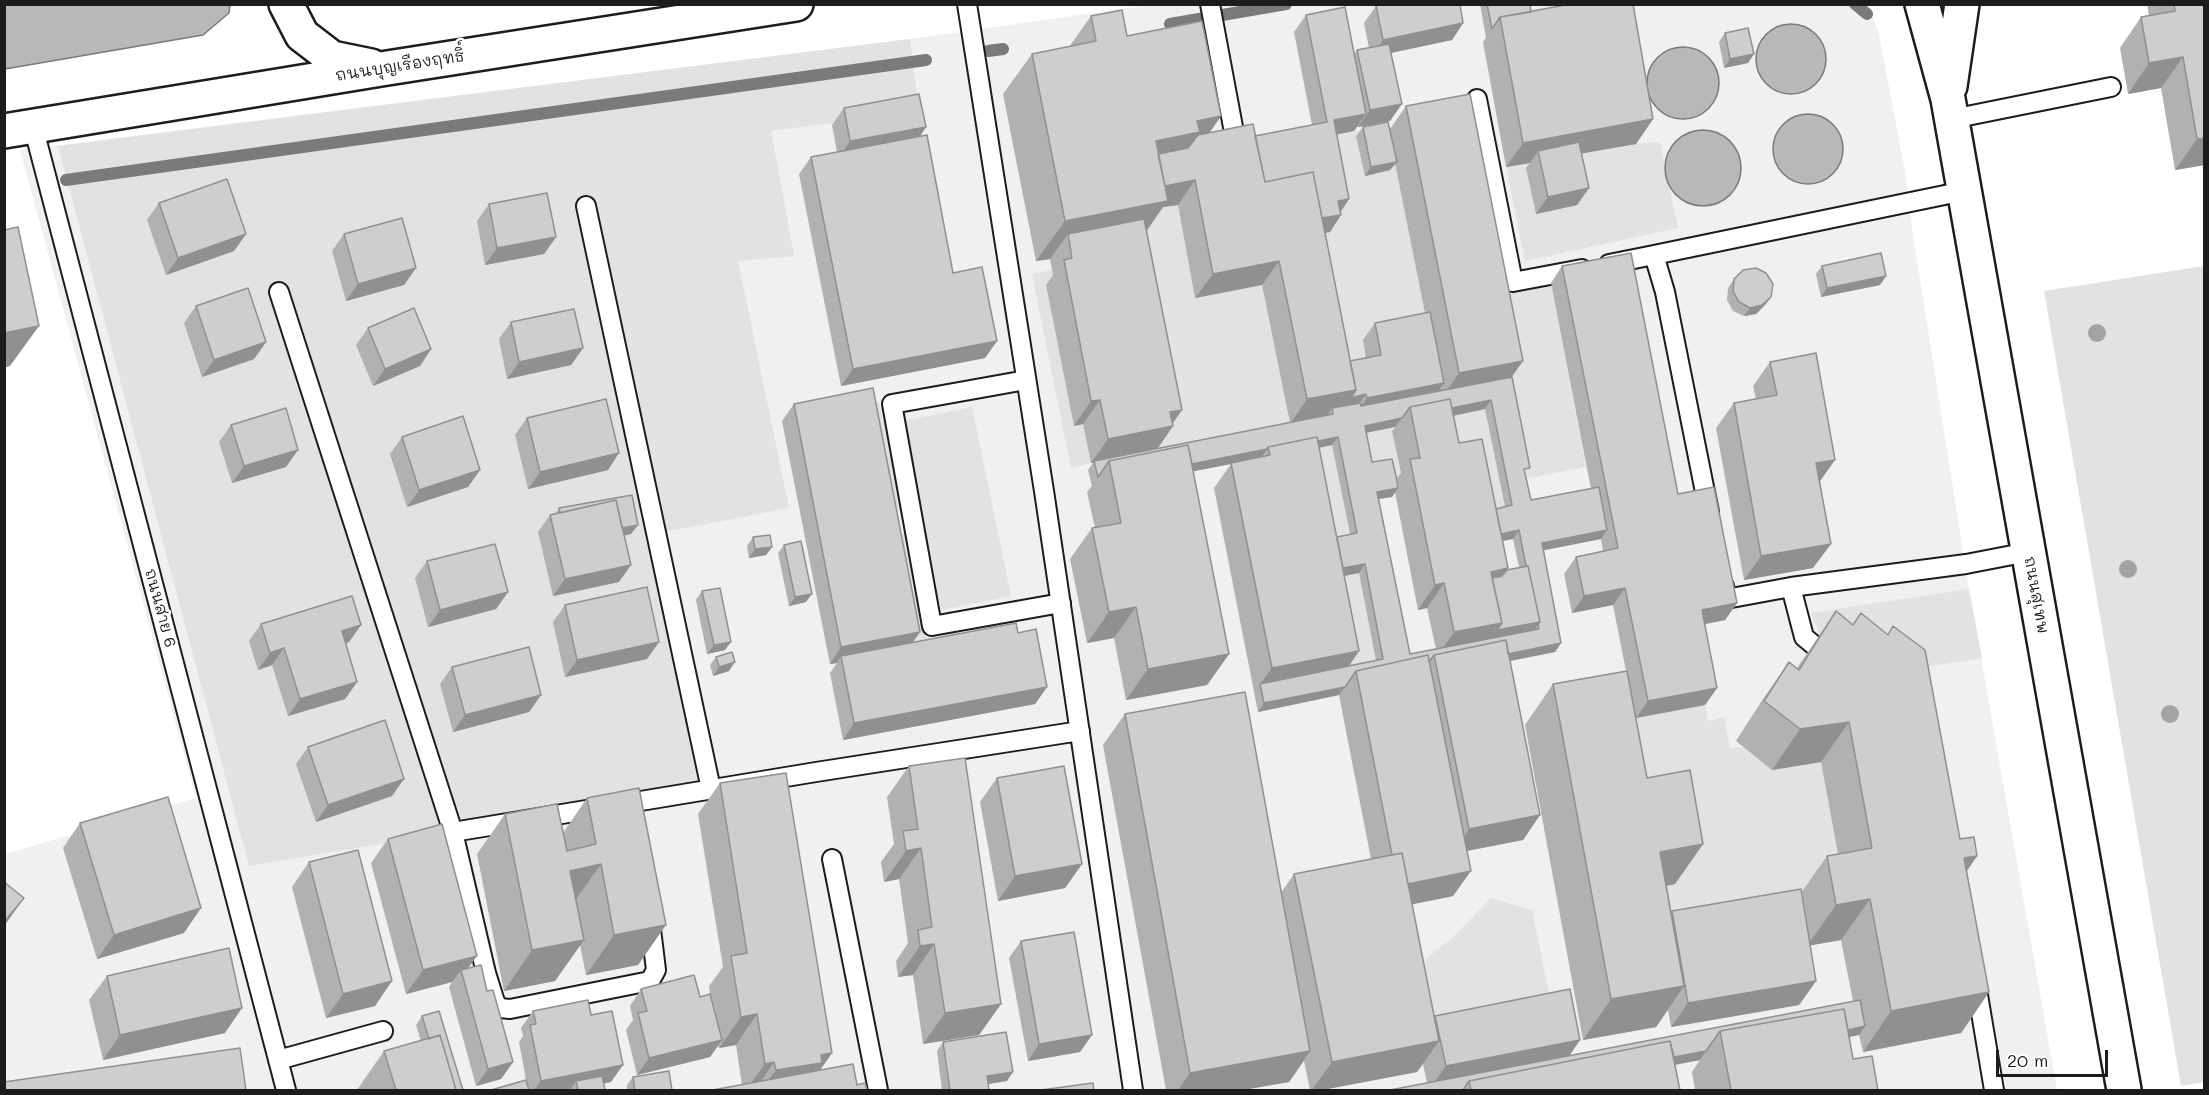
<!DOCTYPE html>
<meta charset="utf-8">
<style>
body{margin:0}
#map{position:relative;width:2209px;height:1095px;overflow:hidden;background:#fff;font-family:Mali,sans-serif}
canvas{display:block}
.frame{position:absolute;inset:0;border:6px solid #1c1c1c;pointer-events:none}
.scale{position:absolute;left:1996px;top:1050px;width:112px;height:27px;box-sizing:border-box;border:3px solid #1c1c1c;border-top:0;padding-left:8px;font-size:18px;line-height:21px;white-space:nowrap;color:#1c1c1c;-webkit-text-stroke:4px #fff;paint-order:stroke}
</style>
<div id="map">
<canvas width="2209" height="1095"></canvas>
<div class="frame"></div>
<div class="scale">20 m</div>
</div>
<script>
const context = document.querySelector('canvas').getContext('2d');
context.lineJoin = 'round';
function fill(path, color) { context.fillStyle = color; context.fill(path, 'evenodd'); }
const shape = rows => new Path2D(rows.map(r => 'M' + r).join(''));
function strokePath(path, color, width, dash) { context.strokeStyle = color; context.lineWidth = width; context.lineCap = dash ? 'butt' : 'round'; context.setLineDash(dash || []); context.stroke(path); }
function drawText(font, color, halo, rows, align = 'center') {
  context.font = font + ' Mali,"Playpen Sans Thai",sans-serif'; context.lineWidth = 5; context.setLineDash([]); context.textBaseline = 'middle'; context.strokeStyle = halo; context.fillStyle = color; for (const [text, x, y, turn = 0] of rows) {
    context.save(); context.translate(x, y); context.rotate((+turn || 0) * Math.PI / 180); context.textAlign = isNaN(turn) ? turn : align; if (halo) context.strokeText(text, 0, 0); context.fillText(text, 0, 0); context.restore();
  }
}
const built = shape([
 [1150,5,1867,5,1878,30,1905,171,1913,235,1969,589,2057,1090,5,1090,5,854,196,798,20,150,910,39]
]);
const green = shape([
 [910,39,919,112,771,131,794,256,738,261,789,508,649,535,698,783,633,802,249,866,58,146],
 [1388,125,1442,398,1363,340,1369,372,1332,379,1304,237,1322,138],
 [1660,142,1678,228,1525,261,1506,167,1636,144],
 [1178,205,1195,298,1262,285,1290,424,1156,451,1133,213],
 [2204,266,2204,1082,2181,1086,2044,291],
 [1052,270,1055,283,1046,285,1074,425,1083,424,1091,463,1071,468,1032,274],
 [1551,283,1586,467,1524,479,1488,296],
 [879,402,904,510,882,514,861,405],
 [972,407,1011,596,941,610,903,421],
 [1485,409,1506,514,1476,521,1432,420],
 [1392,428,1402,482,1366,471,1358,434],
 [1332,445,1351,542,1317,548,1297,452],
 [908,533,932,644,908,649,887,537],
 [1359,573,1377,668,1342,676,1323,580],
 [1969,589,1982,658,1925,667,1823,642,1811,613],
 [1633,704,1636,718,1705,705,1708,721,1724,717,1730,748,1743,747,1821,762,1844,888,1655,936,1632,892,1675,884,1619,819],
 [1491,898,1532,910,1553,1014,1418,1040,1399,981,1452,938]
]);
const water = shape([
 [5,4,230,4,230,5,229,13,203,35,5,69,5,4],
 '1756 59a35 35 0 1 1 70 0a35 35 0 1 1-70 0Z',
 '1647 83a36 36 0 1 1 72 0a36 36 0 1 1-72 0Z',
 '1773 149a35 35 0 1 1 70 0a35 35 0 1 1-70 0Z',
 '1665 168a38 38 0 1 1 76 0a38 38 0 1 1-76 0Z'
]);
const stream = shape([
 [1855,4,1867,14],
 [1170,24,1286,4],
 [988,51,1003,49],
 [66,180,926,60]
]);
const service = shape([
 [967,4,1044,491,1133,1090],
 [1210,4,1233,127],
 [1477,99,1513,282,1582,269],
 [1952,119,2111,87],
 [33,126,286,1090],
 [586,206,711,789],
 [1609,264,1654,255],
 [279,292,453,832,816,772,1080,731],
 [1026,380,892,404,932,626,1061,603],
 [1709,512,1665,292,1654,255,1964,191],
 [1724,586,1726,599,1791,587,1966,564,2028,552],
 [1791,587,1804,637,1821,651,1835,650],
 [453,832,486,973,495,1002,500,1008,510,1009,650,981,656,970,650,921],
 [832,859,878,1090],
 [1976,983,1994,1090],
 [278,1060,383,1031]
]);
const secondary = shape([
 [286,4,302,35,332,58,371,66],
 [1922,4,1948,99,2124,1090],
 [1950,86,1962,4],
 [4,131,381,69,796,4]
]);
const trees = [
 [2097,333],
 [2128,569],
 [2170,714]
];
const wall = shape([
 [1480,4,1530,4,1531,12,1653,119,1636,144,1581,153,1589,188,1577,205,1536,214,1526,168,1530,163,1506,167,1483,42,1486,38],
 [2147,4,2205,4,2205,165,2175,170,2161,88,2128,94,2120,48,2141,17,2149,16],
 [1376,6,1463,23,1452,40,1391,53,1390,121,1358,127,1358,126,1354,131,1336,135,1349,199,1341,211,1330,232,1325,233,1350,361,1366,358,1363,340,1375,323,1425,313,1395,163,1390,170,1365,176,1356,136,1363,127,1390,129,1406,106,1512,377,1525,474,1531,500,1591,489,1551,283,1562,266,1678,494,1737,603,1725,620,1705,624,1717,688,1705,705,1636,718,1647,778,1703,844,1675,884,1667,886,1671,913,1672,911,1801,893,1827,856,1838,854,1821,762,1772,770,1736,741,1761,702,1789,662,1797,668,1836,611,1852,625,1861,613,1960,839,1977,856,1967,871,1989,992,1961,1033,1863,1052,1859,1035,1849,1037,1853,1059,1878,1090,1695,1090,1692,1072,1700,1060,1675,1065,1680,1090,1390,1090,1427,1083,1423,1064,1417,1072,1322,1090,1310,1090,1304,1061,1289,1082,1243,1090,1166,1090,1103,745,1125,714,1281,893,1294,874,1371,859,1339,695,1258,712,1214,488,1231,464,1193,471,1229,654,1207,685,1126,700,1114,638,1087,643,1070,559,1092,528,1095,528,1087,492,1092,486,1088,470,1093,463,1091,463,1083,424,1074,426,1046,285,1053,275,1050,259,1036,261,1003,94,1032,54,1069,47,1091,16,1127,36,1221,116,1210,132,1255,136,1312,125,1294,32,1306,15,1354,55,1357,50,1369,48,1364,23],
 [1178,205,1195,298,1262,285,1290,423,1157,449,1173,426,1172,424,1182,410,1147,231,1163,207],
 [1485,409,1505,507,1496,509,1459,443,1453,416],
 [1395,427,1392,431,1401,473,1396,479,1372,462,1366,433],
 [1332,445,1350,534,1337,537,1319,448],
 [1395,492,1418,610,1427,608,1436,649,1410,654,1379,499,1392,497],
 [1513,539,1519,567,1507,570,1508,568,1502,541],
 [1601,539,1603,551,1576,557,1564,574,1572,613,1613,605,1626,671,1553,684,1525,725,1583,1040,1656,1027,1668,1010,1671,1027,1799,1005,1816,981,1810,945,1841,940,1853,1001,1569,1056,1580,1040,1435,1016,1434,1017,1412,904,1453,896,1466,851,1523,840,1540,815,1510,661,1555,652,1561,643,1543,550],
 [1359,573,1376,661,1349,666,1359,651,1344,576],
 [1725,33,1754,54,1748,63,1724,68,1719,42],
 [844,108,926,127,920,136,953,273,997,341,985,358,841,386,799,174,811,157,837,152,832,125],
 [159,203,246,234,234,251,166,275,147,220],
 [489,204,556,237,544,254,485,265,477,221],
 [344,234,416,268,404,285,346,301,332,251],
 [1822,266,1886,276,1880,285,1821,297,1816,274],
 [1734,279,1771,297,1765,305,1756,314,1744,316,1733,311,1727,300,1728,288],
 [196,306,266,342,254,359,202,377,184,323],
 [511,322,583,348,571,365,507,379,499,339],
 [368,328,431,349,420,366,373,386,356,345],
 [1770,362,1819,482,1813,568,1744,580,1716,428,1734,403,1756,399,1753,386],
 [794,404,912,643,1018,633,1047,687,1035,704,843,740,830,673,837,663,830,664,782,421],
 [527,418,608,470,528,489,515,435],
 [231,425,286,467,232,483,219,442],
 [402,437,480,470,468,487,407,507,390,454],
 [559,508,631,534,624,536,619,582,553,596,538,532,550,515,555,514],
 [753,537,772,547,766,555,749,558,747,546],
 [784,545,806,602,789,606,778,553],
 [427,561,508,592,496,609,428,627,415,578],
 [702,591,725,650,707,654,696,600],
 [565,605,659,642,647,659,565,677,553,622],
 [261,624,361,625,349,642,346,643,357,682,345,699,288,716,272,665,258,670,249,641],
 [716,657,729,671,713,676,710,665],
 [452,667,541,695,529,712,453,732,440,684],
 [308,747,392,796,316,822,296,764],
 [909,766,1001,1004,979,1035,923,1044,913,975,898,977,896,961,908,943,899,879,884,882,881,862,894,844,887,797],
 [997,778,1082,864,1065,888,998,901,980,802],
 [720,783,832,1053,820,1070,857,1085,742,1085,736,1045,719,1048,718,1045,710,1057,637,1075,626,1030,633,1020,630,1006,641,989,700,997,710,994,709,986,723,967,698,814],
 [587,798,638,965,586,975,580,945,555,981,504,991,477,854,505,814,563,833],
 [80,823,184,933,97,959,63,848],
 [388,839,477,956,468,968,487,991,513,1062,501,1079,476,1086,449,987,452,982,406,994,371,863],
 [309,862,375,1006,326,1018,292,887],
 [1021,941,1092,1035,1080,1052,1028,1061,1009,958],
 [107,976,225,1033,103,1060,89,1000],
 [533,1011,591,1015,611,1082,603,1084,605,1090,491,1090,526,1080,519,1042,523,1036,521,1028],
 [422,1016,463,1090,357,1090,384,1051,421,1041,416,1025],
 [943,1042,1007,1081,988,1084,989,1090,942,1090,937,1051],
 [633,1077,672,1090,627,1090,627,1085]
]);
const shadedWall = shape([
 [1463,23,1452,40,1371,57,1383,40],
 [1754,54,1748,63,1724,68,1730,59],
 [2183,57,2161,88,2128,94,2149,63],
 [1402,104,1390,121,1358,127,1370,110],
 [1366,114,1354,131,1322,137,1334,120],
 [1221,116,1193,156,1148,177,1156,141,1197,121],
 [1653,119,1636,144,1540,161,1538,151,1530,163,1506,167,1523,143],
 [926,127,914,145,838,158,850,141],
 [2205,138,2205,165,2175,170,2197,139],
 [1397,162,1390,170,1365,176,1371,167],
 [1195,180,1178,205,1163,207,1139,241,1068,234,1050,259,1036,261,1065,221,1151,189],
 [1589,188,1577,205,1536,214,1548,197],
 [1349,199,1338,216,1341,215,1330,232,1304,237,1338,201],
 [246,234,234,251,166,275,178,258],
 [556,237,544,254,485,265,497,248],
 [1279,261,1262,285,1195,298,1213,274],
 [416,268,404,285,346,301,358,284],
 [1886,276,1880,285,1821,297,1827,288],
 [1771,297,1765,305,1756,314,1744,316,1750,308],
 [39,326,10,366,4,368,4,333],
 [997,341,985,358,841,386,853,369],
 [266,342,254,359,202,377,214,360],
 [583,348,571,365,507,379,519,362],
 [431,349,420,366,373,386,385,369],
 [1523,361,1506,385,1442,398,1459,373],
 [1444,383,1432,400,1355,415,1367,398],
 [1356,390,1366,394,1354,411,1333,414,1332,408,1326,417,1290,424,1307,399],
 [1100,400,1083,424,1074,426,1091,401],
 [1491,400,1485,409,1413,424,1411,416],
 [1182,410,1170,427,1173,426,1156,451,1094,461,1093,463,1091,463,1108,439,1170,412],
 [1402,418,1395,427,1358,434,1365,426],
 [1338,437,1332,445,1297,452,1303,444],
 [1267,449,1261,458,1114,487,1113,479],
 [298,450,286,467,232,483,244,466],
 [619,453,608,470,528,489,540,472],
 [1835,460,1818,484,1816,463],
 [480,470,468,487,407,507,419,490],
 [1398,488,1392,497,1371,500,1377,492],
 [638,525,631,534,609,538,615,530],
 [1519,530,1513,539,1481,545,1487,536],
 [1607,530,1601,539,1535,552,1542,543],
 [1831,544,1813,568,1744,580,1761,556],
 [772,547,766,555,749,558,755,549],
 [1365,564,1359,573,1323,580,1329,571],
 [631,565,619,582,553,596,565,579],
 [1508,568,1491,593,1491,572],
 [1444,583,1427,608,1418,610,1435,585],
 [1625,588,1613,605,1572,613,1584,596],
 [508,592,496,609,428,627,440,610],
 [812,594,806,602,789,606,795,597],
 [1737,603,1725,620,1690,627,1702,610],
 [1136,607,1114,638,1087,643,1109,612],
 [1540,622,1528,639,1485,647,1497,630],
 [1502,623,1485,647,1437,657,1454,632],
 [361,625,349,642,330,648,342,631],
 [920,632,908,649,841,656,837,663,830,664,841,647],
 [659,642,647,659,565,677,577,660],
 [731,642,725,650,707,654,714,645],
 [1561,643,1555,652,1438,675,1437,668],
 [284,648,272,665,258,670,270,653],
 [1359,651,1342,676,1260,684,1254,692,1272,668],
 [1229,654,1207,685,1126,700,1148,669],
 [735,662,729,671,713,676,719,667],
 [357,682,345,699,288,716,300,699],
 [1047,687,1035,704,843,740,854,723],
 [1345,687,1339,695,1258,712,1264,703],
 [1717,688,1705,705,1636,718,1648,701],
 [541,695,529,712,453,732,465,715],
 [1849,722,1821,762,1772,770,1800,729],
 [404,779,392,796,316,822,328,805],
 [1540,815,1523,840,1451,854,1469,829],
 [1703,844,1675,884,1632,892,1660,852],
 [921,848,899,879,884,882,906,851],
 [1977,856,1949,896,1964,858],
 [601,864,572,905,570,871],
 [1082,864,1065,888,998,901,1015,876],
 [1471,871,1453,896,1385,910,1403,885],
 [24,898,7,922,4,925,4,922],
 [1870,899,1841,940,1807,946,1836,905],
 [201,908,184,933,97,959,114,935],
 [666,925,638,965,586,975,614,935],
 [584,940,555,981,504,991,532,950],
 [934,944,913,975,898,977,920,946],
 [477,956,462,976,461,970,452,982,406,994,423,970],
 [392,981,375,1006,326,1018,343,994],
 [1816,981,1799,1005,1671,1027,1688,1003],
 [1684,986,1656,1027,1583,1040,1611,999],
 [1989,992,1961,1033,1863,1052,1891,1011],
 [1001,1004,979,1035,923,1044,945,1013],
 [242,1008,225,1033,103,1060,120,1035],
 [757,1014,736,1045,719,1048,741,1017],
 [1865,1026,1859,1035,1828,1041,1834,1032],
 [1092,1035,1080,1052,1028,1061,1039,1044],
 [722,1040,710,1057,637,1075,649,1058],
 [1580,1040,1563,1065,1469,1081,1429,1090,1446,1066],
 [1439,1041,1417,1072,1322,1090,1312,1090,1332,1062],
 [1310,1051,1289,1082,1243,1090,1178,1090,1190,1073],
 [1706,1051,1700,1060,1537,1090,1497,1090],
 [832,1053,810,1084,761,1090,776,1070,821,1055],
 [513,1062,501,1079,476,1086,488,1069],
 [774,1062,755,1090,746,1090,765,1064],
 [623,1065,611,1082,578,1088,576,1081,570,1090,534,1090,541,1081],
 [1013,1072,1007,1081,981,1085,987,1076]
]);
const building = shape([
 [1381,4,1460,4,1463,23,1383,40,1376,6,1381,4],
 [1487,4,1530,4,1531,12,1500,17,1492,29,1487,4],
 [1571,4,1633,4,1653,119,1523,143,1500,17,1571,4],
 [2174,4,2205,4,2205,138,2197,139,2183,57,2149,63,2141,17,2175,11,2174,4],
 [1345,7,1366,114,1334,120,1349,199,1338,201,1341,215,1322,218,1313,172,1265,182,1255,136,1327,122,1306,15,1345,7],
 [1122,10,1127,36,1202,21,1221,116,1197,121,1200,132,1156,141,1168,201,1065,221,1032,54,1096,41,1091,16,1122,10],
 [1748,28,1754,54,1730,59,1725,33,1748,28],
 [1389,44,1402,104,1370,110,1357,50,1389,44],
 [919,94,926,127,850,141,844,108,919,94],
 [1470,94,1523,361,1459,373,1406,106,1470,94],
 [1388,122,1397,162,1371,167,1363,127,1388,122],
 [1253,124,1265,182,1313,172,1356,390,1307,399,1279,261,1213,274,1195,180,1165,186,1158,154,1188,148,1198,135,1253,124],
 [927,135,953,273,982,267,997,341,853,369,811,157,927,135],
 [1579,142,1589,188,1548,197,1538,151,1579,142],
 [227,179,246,234,178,258,159,203,227,179],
 [547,193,556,237,497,248,489,204,547,193],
 [402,218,416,268,358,284,344,234,402,218],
 [1144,219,1182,410,1170,412,1173,426,1108,439,1100,400,1091,401,1064,260,1072,258,1068,234,1144,219],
 [18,227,39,326,4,333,4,230,18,227],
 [1631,253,1678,494,1714,487,1737,603,1702,610,1717,688,1648,701,1625,588,1584,596,1576,557,1618,548,1562,266,1631,253],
 [1881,253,1886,276,1827,288,1822,266,1881,253],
 [1756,268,1766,273,1773,284,1771,297,1762,305,1750,308,1739,302,1733,291,1734,279,1743,270,1756,268],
 [248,288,266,342,214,360,196,306,248,288],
 [414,308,431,349,385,369,368,328,414,308],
 [574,309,583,348,519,362,511,322,574,309],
 [1430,312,1444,383,1367,398,1366,394,1351,398,1356,390,1350,361,1381,355,1375,323,1430,312],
 [1816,353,1835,460,1816,463,1831,544,1761,556,1734,403,1777,395,1770,362,1816,353],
 [1512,377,1530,468,1524,469,1531,500,1599,487,1607,530,1542,543,1561,643,1508,654,1506,640,1434,655,1429,662,1428,655,1356,671,1345,687,1264,703,1260,684,1383,659,1365,564,1343,568,1337,537,1357,533,1338,437,1318,441,1317,437,1268,447,1267,449,1192,464,1188,445,1109,461,1098,477,1094,461,1333,414,1332,408,1360,403,1361,406,1512,377],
 [1450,399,1452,408,1491,400,1512,505,1496,509,1501,534,1519,530,1526,566,1528,566,1540,622,1538,624,1539,629,1410,654,1377,492,1398,488,1396,476,1392,459,1372,462,1365,426,1402,418,1410,407,1450,399],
 [873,388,920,632,841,647,794,404,873,388],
 [606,399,619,453,540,472,527,418,606,399],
 [1450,399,1459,443,1482,439,1508,568,1491,572,1502,623,1454,632,1444,583,1435,585,1410,459,1420,458,1410,407,1450,399],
 [286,408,298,450,244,466,231,425,286,408],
 [463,416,480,470,419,490,402,437,463,416],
 [1317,437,1359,651,1272,668,1231,463,1270,455,1268,447,1317,437],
 [1188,445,1229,654,1148,669,1136,607,1109,612,1092,528,1121,523,1109,461,1188,445],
 [632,495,638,525,622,528,616,500,560,513,559,508,632,495],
 [616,500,631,565,565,579,550,515,616,500],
 [770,535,772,547,755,549,753,537,770,535],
 [801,541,812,594,795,597,784,545,801,541],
 [495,544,508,592,440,610,427,561,495,544],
 [1528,566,1540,622,1497,630,1502,623,1492,578,1502,576,1507,570,1528,566],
 [647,587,659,642,577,660,565,605,647,587],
 [720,588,731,642,714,645,702,591,720,588],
 [352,596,361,625,342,631,357,682,300,699,284,648,270,653,261,624,352,596],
 [1836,611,1853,625,1861,613,1888,635,1893,626,1925,650,1960,839,1974,837,1977,856,1964,858,1989,992,1891,1011,1870,899,1836,905,1827,856,1872,848,1849,722,1800,729,1764,701,1789,662,1799,670,1836,611],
 [1016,623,1018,633,1036,629,1047,687,854,723,841,656,1016,623],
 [1506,640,1540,815,1469,829,1434,655,1506,640],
 [529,647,541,695,465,715,452,667,529,647],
 [732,652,735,662,719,667,716,657,732,652],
 [1428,655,1471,871,1408,884,1402,853,1392,855,1356,671,1428,655],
 [1627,671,1647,778,1690,770,1703,844,1660,852,1684,986,1611,999,1553,684,1627,671],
 [1245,692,1310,1051,1190,1073,1125,714,1245,692],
 [385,720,404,779,328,805,308,747,385,720],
 [965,758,1001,1004,945,1013,934,944,920,946,918,930,932,927,921,848,906,851,903,831,918,829,909,766,965,758],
 [1064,766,1082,864,1015,876,997,778,1064,766],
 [786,773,832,1053,821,1055,822,1063,776,1070,774,1062,765,1064,757,1014,741,1017,731,956,747,953,720,783,786,773],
 [639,788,666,925,614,935,601,864,570,871,584,940,532,950,505,814,557,804,567,851,596,844,587,798,639,788],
 [168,797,201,908,114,935,80,823,168,797],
 [442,824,477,956,423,970,388,839,442,824],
 [358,850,392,981,343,994,309,862,358,850],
 [1402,853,1439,1041,1332,1062,1294,874,1402,853],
 [4,882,24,898,4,922,4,882],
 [1801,889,1816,981,1688,1003,1672,911,1801,889],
 [1074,932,1092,1035,1039,1044,1021,941,1074,932],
 [229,948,242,1008,120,1035,107,976,229,948],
 [481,965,487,991,493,990,513,1062,488,1069,461,970,481,965],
 [694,975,700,997,710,994,722,1040,649,1058,638,1013,647,1011,641,989,694,975],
 [1570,989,1580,1040,1446,1066,1435,1016,1570,989],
 [588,1000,591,1015,612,1011,623,1065,541,1081,530,1025,536,1024,533,1011,588,1000],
 [1860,1000,1865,1026,1848,1030,1844,1009,1720,1031,1706,1051,1674,1057,1670,1041,1469,1081,1463,1090,1400,1090,1400,1089,1390,1090,1860,1000],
 [1844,1009,1853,1059,1872,1056,1878,1090,1731,1090,1720,1031,1844,1009],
 [439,1011,463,1090,456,1090,440,1035,429,1039,422,1016,439,1011],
 [1006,1032,1013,1072,987,1076,989,1090,950,1090,943,1042,1006,1032],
 [440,1035,456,1090,396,1090,384,1051,440,1035],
 [1670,1041,1680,1090,1471,1090,1469,1081,1670,1041],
 [240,1048,246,1090,4,1090,4,1082,240,1048],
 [853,1064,857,1085,865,1083,867,1090,713,1090,853,1064],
 [669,1071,672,1090,635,1090,633,1077,669,1071],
 [602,1076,605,1090,578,1090,576,1081,602,1076],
 [526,1080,529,1090,491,1090,526,1080],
 [1093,1083,1094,1090,1041,1090,1093,1083]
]);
const streetNames = [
 ["ถนนบุญเรืองฤทธิ์",400,66,-9],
 ["ถนนสุเทพ",2036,595,80],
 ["ถนนสาย 6",160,608,75]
];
fill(built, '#f0f0f0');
fill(green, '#e2e2e2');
fill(water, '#b8b8b8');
strokePath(water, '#7a7a7a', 1.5);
strokePath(stream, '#7a7a7a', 12);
strokePath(service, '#1c1c1c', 22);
strokePath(secondary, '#1c1c1c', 38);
strokePath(service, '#fff', 18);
strokePath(secondary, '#fff', 33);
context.fillStyle = '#a3a3a3';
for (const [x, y] of trees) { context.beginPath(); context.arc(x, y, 9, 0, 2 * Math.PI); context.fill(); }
fill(wall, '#b1b1b1');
fill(shadedWall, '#909090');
fill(building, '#cecece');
strokePath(building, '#909090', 1.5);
drawText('16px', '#1c1c1c', '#fff', streetNames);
</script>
